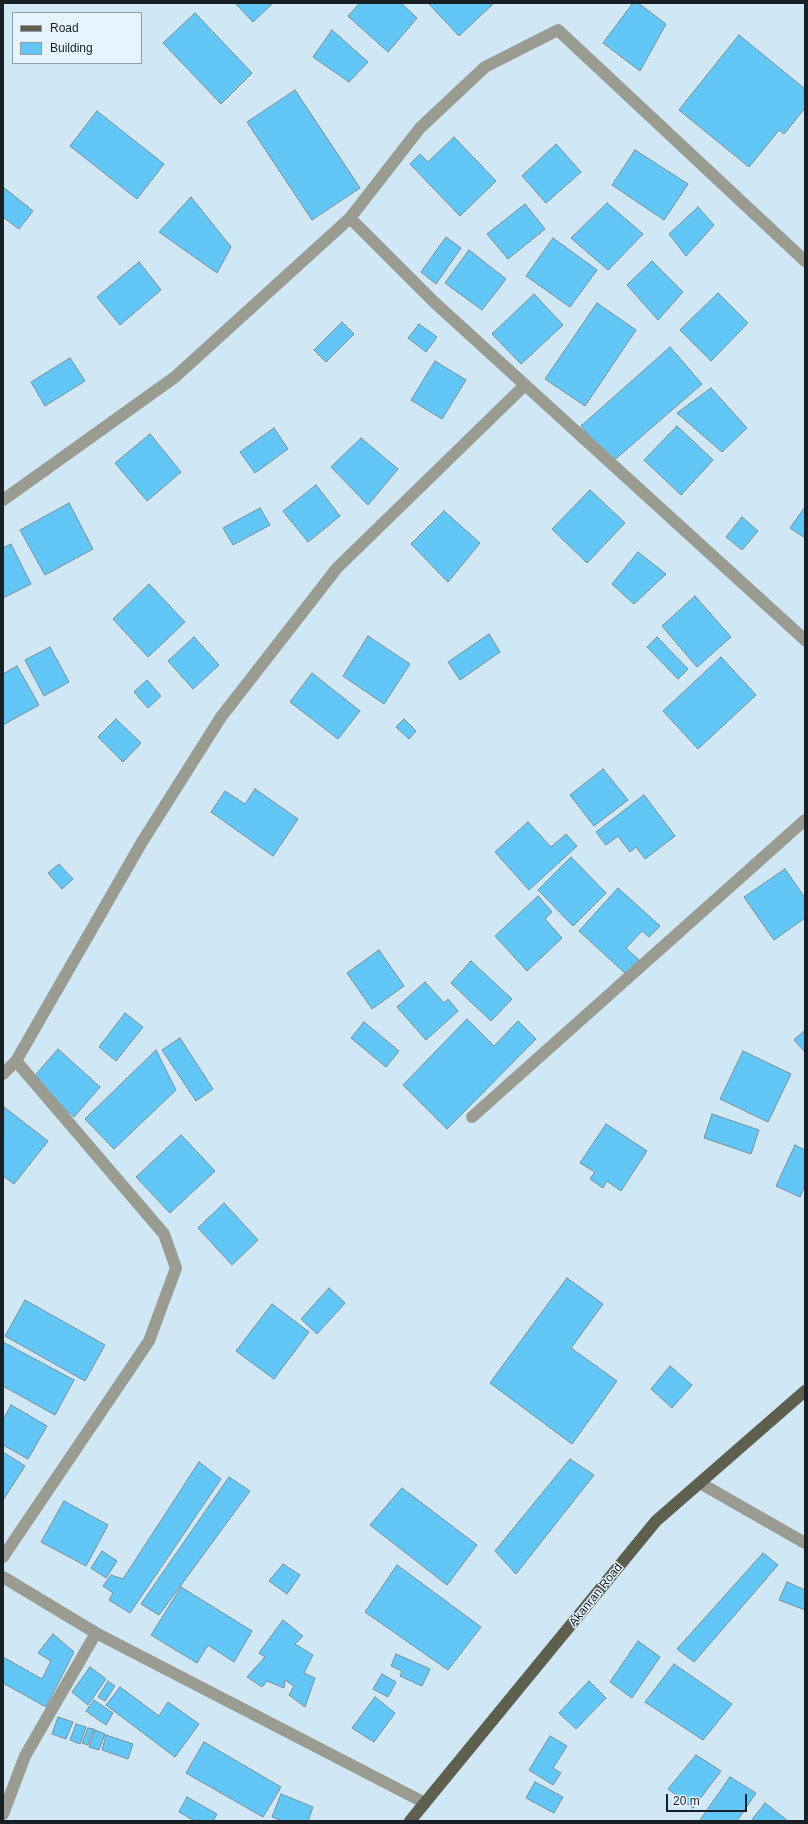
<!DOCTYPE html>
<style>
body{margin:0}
#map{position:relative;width:808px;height:1824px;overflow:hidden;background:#d0e8f5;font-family:Arial,sans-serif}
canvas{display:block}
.frame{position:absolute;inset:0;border:4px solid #182025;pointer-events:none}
.legend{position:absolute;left:12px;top:12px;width:130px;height:52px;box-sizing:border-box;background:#e5f3fc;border:1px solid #939fa6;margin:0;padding:5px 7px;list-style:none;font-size:12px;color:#182025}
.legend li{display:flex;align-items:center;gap:8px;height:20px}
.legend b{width:20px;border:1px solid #939fa6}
.scale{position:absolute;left:666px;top:1794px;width:81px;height:18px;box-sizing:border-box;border:2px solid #182025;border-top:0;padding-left:5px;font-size:12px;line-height:14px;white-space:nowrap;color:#182025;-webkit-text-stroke:3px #e5f3fc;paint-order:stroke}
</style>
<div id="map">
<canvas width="808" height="1824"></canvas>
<div class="frame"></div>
<ul class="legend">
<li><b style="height:5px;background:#5e5f4e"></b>Road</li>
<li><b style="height:11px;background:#62c6f7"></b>Building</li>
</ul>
<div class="scale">20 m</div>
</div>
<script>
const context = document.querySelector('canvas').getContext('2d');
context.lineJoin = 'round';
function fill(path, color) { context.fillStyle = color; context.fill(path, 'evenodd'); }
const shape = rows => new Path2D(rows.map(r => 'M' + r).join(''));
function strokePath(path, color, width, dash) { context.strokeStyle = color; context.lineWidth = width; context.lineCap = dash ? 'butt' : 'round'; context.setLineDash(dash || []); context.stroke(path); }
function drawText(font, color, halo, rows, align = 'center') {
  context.font = font + ' Arial,sans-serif'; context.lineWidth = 3; context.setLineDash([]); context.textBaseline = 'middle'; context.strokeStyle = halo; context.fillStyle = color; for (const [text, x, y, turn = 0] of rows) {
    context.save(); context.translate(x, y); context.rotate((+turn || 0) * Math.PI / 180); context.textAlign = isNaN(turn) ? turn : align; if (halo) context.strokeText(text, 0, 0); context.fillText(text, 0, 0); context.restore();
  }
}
const building = shape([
 [235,3,273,3,253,22,235,3],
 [360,3,401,3,417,18,388,52,348,16,360,3],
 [428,3,492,3,493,4,459,36,428,3],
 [633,3,638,3,666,24,640,71,603,43,633,3],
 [195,13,252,73,221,104,163,43,195,13],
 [332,30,368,62,349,82,313,57,332,30],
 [739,35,805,89,805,108,784,134,779,130,749,167,679,110,739,35],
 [295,90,360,188,312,220,247,122,295,90],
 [97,111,164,164,137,199,70,146,97,111],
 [454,137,496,181,460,216,410,164,420,154,428,162,454,137],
 [556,144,581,172,546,203,522,176,556,144],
 [635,150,688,184,664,220,612,185,635,150],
 [3,187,33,211,19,229,3,217,3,187],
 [191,197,231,247,217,273,159,232,191,197],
 [607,203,643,234,608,270,571,238,607,203],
 [525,204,545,229,508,259,487,234,525,204],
 [698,207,714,225,686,256,669,234,698,207],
 [446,237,461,248,436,284,421,272,446,237],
 [553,238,597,270,570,307,526,276,553,238],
 [469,250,506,279,482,310,445,283,469,250],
 [652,261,683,292,658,320,627,285,652,261],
 [139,262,161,290,120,325,97,297,139,262],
 [718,293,748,323,711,361,680,330,718,293],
 [534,294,563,325,521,364,492,334,534,294],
 [597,303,636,330,585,406,545,379,597,303],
 [342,322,354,334,326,362,314,350,342,322],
 [419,324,437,337,426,352,408,338,419,324],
 [670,347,702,384,612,462,581,426,670,347],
 [70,358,85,381,45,406,31,382,70,358],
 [435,361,466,380,442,419,411,400,435,361],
 [711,388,747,428,722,452,677,413,711,388],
 [677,426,713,460,681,495,644,460,677,426],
 [274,428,288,449,255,473,240,452,274,428],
 [150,434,181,472,147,501,115,463,150,434],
 [361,438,398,469,368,505,331,467,361,438],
 [316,485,340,516,308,542,283,511,316,485],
 [590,490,625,523,587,563,552,529,590,490],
 [69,503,93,549,45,575,20,530,69,503],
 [805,507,805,538,790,528,805,507],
 [260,508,270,525,233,545,223,528,260,508],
 [444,511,480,543,448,582,411,544,444,511],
 [742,517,758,531,742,550,726,537,742,517],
 [11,544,31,584,3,598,3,548,11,544],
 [638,552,666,574,634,604,612,584,638,552],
 [149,584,185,622,148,657,113,619,149,584],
 [695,596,731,637,697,667,662,626,695,596],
 [489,634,500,652,460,680,448,662,489,634],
 [368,636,410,664,384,704,343,676,368,636],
 [194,637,219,665,193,689,168,661,194,637],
 [657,637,688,669,678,679,647,647,657,637],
 [50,647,69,682,44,696,25,660,50,647],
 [721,657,756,695,698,749,663,711,721,657],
 [17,666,39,705,3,725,3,674,17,666],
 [312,673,360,711,338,739,290,702,312,673],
 [147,680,161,696,148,708,134,692,147,680],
 [116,719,141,743,123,762,98,737,116,719],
 [404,719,416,731,409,739,396,727,404,719],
 [603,769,628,800,594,826,570,795,603,769],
 [255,789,298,819,273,856,211,812,225,791,245,804,255,789],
 [644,795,675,836,645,859,636,847,630,852,618,836,606,845,596,832,644,795],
 [528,822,551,847,566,834,577,846,529,890,495,852,528,822],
 [571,857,606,893,573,926,538,890,571,857],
 [59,864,73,879,62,889,48,873,59,864],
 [785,869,805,898,805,918,774,940,744,897,785,869],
 [618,888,660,926,649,937,642,931,626,948,639,960,626,974,579,931,618,888],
 [538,896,552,912,545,919,562,938,527,971,495,936,538,896],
 [379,950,404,986,372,1009,347,973,379,950],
 [471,961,512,999,491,1021,451,983,471,961],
 [425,982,444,1003,448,999,458,1011,426,1040,397,1007,425,982],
 [125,1013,143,1027,116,1061,99,1047,125,1013],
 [467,1019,494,1046,518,1021,536,1039,447,1129,403,1085,467,1019],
 [364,1022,399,1051,386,1067,351,1038,364,1022],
 [805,1030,805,1052,794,1040,805,1030],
 [180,1038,213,1089,196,1101,162,1050,180,1038],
 [58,1049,100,1087,74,1117,32,1079,58,1049],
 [156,1050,176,1090,114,1149,85,1119,156,1050],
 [743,1051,791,1074,768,1122,720,1099,743,1051],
 [4,1107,48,1141,14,1184,3,1176,4,1107],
 [712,1114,759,1130,751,1154,704,1138,712,1114],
 [606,1124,647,1151,621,1191,607,1181,603,1188,590,1179,595,1172,580,1163,606,1124],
 [181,1135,215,1171,170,1213,136,1177,181,1135],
 [795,1145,805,1150,805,1185,800,1197,776,1186,795,1145],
 [224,1203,258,1240,232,1265,198,1228,224,1203],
 [567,1278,603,1304,571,1348,617,1381,572,1444,490,1383,567,1278],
 [329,1288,345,1303,317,1334,301,1319,329,1288],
 [25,1300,105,1345,85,1381,5,1336,25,1300],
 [272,1304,309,1332,274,1379,236,1351,272,1304],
 [3,1342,74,1380,55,1415,3,1386,3,1342],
 [670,1366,692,1385,672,1408,651,1389,670,1366],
 [11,1405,47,1426,28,1459,3,1445,3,1420,11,1405],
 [3,1452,25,1466,3,1500,3,1452],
 [570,1459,594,1475,516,1574,495,1551,570,1459],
 [199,1462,221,1479,130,1613,109,1600,113,1593,103,1586,111,1575,123,1579,199,1462],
 [229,1477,250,1491,159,1615,141,1604,229,1477],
 [402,1488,477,1545,447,1585,370,1525,402,1488],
 [64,1501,108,1525,86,1566,41,1542,64,1501],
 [102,1551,117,1561,106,1578,91,1568,102,1551],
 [763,1553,778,1565,694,1662,677,1649,763,1553],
 [283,1564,300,1575,287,1594,269,1581,283,1564],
 [397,1565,481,1627,448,1670,365,1612,397,1565],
 [787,1582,805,1590,805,1610,779,1600,787,1582],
 [181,1587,252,1631,234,1662,208,1645,197,1663,151,1635,181,1587],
 [283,1620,303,1636,295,1644,313,1655,304,1673,315,1678,305,1707,289,1695,294,1686,285,1680,284,1688,267,1681,262,1687,247,1677,265,1657,259,1653,283,1620],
 [53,1634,74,1652,46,1707,3,1683,3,1657,42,1679,51,1661,38,1653,53,1634],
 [638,1641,660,1657,632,1698,610,1682,638,1641],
 [396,1654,430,1669,422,1686,400,1676,402,1671,391,1666,396,1654],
 [674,1664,732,1704,703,1740,645,1702,674,1664],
 [90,1667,106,1679,88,1705,72,1692,90,1667],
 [382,1674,396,1682,388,1697,373,1689,382,1674],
 [108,1681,115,1686,105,1701,98,1697,108,1681],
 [589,1681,606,1698,576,1729,559,1713,589,1681],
 [120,1687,159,1716,168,1702,199,1724,175,1757,106,1705,120,1687],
 [375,1697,395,1713,374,1742,352,1728,375,1697],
 [94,1700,113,1713,106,1725,86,1711,94,1700],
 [58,1717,73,1722,66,1739,52,1734,58,1717],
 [76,1724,86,1727,80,1744,70,1740,76,1724],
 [88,1728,94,1729,88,1745,82,1743,88,1728],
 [95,1730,105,1734,99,1750,89,1747,95,1730],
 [106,1735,133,1744,128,1759,102,1750,106,1735],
 [550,1736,567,1746,553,1768,561,1773,553,1785,529,1770,550,1736],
 [204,1742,281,1787,263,1817,186,1773,204,1742],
 [696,1755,721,1771,693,1808,668,1789,696,1755],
 [730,1777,756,1793,737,1821,701,1821,700,1820,730,1777],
 [535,1782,563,1797,554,1813,526,1798,535,1782],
 [281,1794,313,1807,308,1821,283,1821,272,1817,281,1794],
 [187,1797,217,1814,213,1821,195,1821,179,1812,187,1797],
 [765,1803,788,1821,751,1821,765,1803]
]);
const minor = shape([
 [350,218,420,128,485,67,558,30,805,261],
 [3,500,175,377,350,218,434,302,805,640],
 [3,1074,16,1061,142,842,221,717,337,568,525,385],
 [472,1117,805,820],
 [700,1483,805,1543],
 [3,1557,149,1341,176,1268,164,1234,16,1061],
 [3,1577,96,1633,425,1803],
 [3,1814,25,1756,96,1633]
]);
const major = shape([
 [410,1821,656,1521,805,1391]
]);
const streetNames = [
 ["Akanran Road",596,1595,-51]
];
fill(building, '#62c6f7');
strokePath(building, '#798f9b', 1);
strokePath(minor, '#9a9b91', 12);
strokePath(major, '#5e5f4e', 12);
drawText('12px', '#182025', '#e5f3fc', streetNames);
</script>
